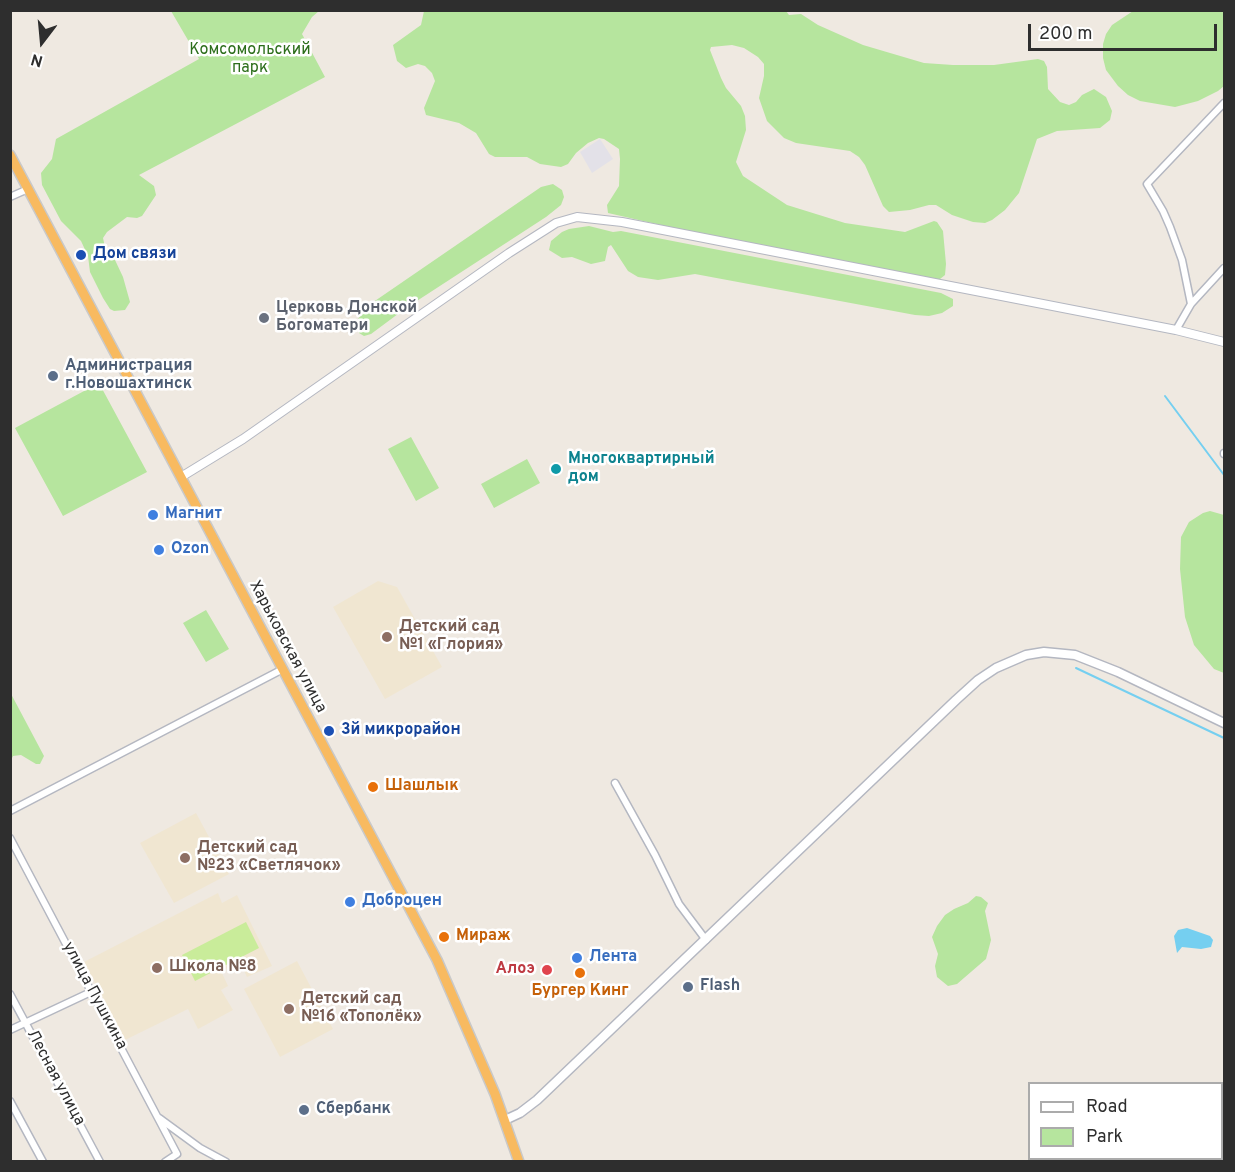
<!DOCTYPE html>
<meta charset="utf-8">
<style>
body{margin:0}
#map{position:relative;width:1235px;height:1172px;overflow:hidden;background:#efe9e1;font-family:Overpass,sans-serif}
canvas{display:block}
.frame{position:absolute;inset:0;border:12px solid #2e2e2e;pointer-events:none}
.legend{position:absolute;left:1028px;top:1082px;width:195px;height:78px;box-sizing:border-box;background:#fff;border:2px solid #ababab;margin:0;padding:8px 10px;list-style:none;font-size:18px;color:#2e2e2e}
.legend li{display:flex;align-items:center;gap:12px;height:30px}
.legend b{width:30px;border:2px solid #ababab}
.north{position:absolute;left:12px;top:12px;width:60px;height:60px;-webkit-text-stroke:4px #fff;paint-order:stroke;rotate:196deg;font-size:16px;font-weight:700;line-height:24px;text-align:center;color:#2e2e2e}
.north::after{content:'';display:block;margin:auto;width:21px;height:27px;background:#2e2e2e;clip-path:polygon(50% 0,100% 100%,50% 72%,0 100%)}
.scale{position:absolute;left:1028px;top:24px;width:189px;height:27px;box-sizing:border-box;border:3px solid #2e2e2e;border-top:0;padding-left:8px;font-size:18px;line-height:21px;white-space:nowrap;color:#2e2e2e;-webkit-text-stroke:4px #fff;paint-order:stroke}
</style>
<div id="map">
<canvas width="1235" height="1172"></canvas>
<div class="frame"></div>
<ul class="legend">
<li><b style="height:8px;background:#fff"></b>Road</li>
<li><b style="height:16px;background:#b6e59e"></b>Park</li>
</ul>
<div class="north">N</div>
<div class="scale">200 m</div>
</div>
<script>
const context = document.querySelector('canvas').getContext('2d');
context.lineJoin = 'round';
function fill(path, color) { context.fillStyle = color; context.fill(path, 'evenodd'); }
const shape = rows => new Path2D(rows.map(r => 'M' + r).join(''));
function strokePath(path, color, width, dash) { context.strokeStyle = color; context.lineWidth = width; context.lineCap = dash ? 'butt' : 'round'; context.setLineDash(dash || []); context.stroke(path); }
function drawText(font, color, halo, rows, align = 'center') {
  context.font = font + ' Overpass,sans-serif'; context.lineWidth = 5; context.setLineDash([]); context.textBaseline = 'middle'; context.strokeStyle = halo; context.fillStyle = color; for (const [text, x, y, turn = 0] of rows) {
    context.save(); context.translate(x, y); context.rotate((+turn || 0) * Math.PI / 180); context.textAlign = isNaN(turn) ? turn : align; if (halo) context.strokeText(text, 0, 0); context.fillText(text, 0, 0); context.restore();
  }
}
const industrial = shape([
 [600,139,613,159,592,173,580,152]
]);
const education = shape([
 [378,581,397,587,442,667,385,699,333,607],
 [196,813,229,874,174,903,140,843],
 [218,893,222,903,237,895,272,966,247,977,240,962,221,971,228,986,221,990,233,1010,198,1029,188,1009,125,1040,84,962],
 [297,961,333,1029,280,1057,244,989]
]);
const green = shape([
 [171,11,319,11,312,17,302,34,325,77,139,175,154,186,156,195,142,216,137,218,127,217,107,232,103,238,105,247,115,260,123,277,130,302,125,310,114,311,110,309,103,298,90,272,88,256,81,241,61,221,42,185,41,173,52,159,56,139,199,59],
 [424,11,786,11,789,15,801,14,818,25,863,45,924,63,953,65,994,65,1038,59,1044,61,1047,67,1048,89,1060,102,1069,105,1076,102,1082,95,1094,89,1106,97,1112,111,1110,120,1100,128,1057,131,1037,139,1019,193,1005,210,992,220,985,223,973,222,952,215,936,205,929,205,910,210,889,212,883,206,865,165,859,157,850,151,796,143,784,138,767,121,759,98,764,76,764,64,758,57,744,48,732,45,711,47,710,50,721,78,726,88,741,106,745,116,746,130,736,162,743,176,787,205,845,223,905,232,934,221,937,222,943,231,946,264,945,275,940,279,934,279,700,234,608,213,607,205,619,186,620,159,619,149,604,139,599,138,588,143,576,153,568,164,561,167,540,164,527,157,495,157,489,154,476,133,459,123,426,115,424,108,435,81,432,73,425,66,418,64,406,68,397,61,393,45,421,25],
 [1133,11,1224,11,1224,86,1218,91,1198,101,1175,107,1140,101,1128,95,1118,86,1106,70,1103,58,1103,44,1106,34,1112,25],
 [553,184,562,190,564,197,561,205,546,217,406,308,371,334,364,336,359,333,358,319,369,305,541,187],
 [589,226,613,232,621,231,941,293,953,299,953,306,942,313,929,316,915,315,695,274,658,280,638,277,628,271,611,245,608,247,605,261,591,264,572,257,562,258,549,250,551,241,562,232,569,229],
 [99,383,147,472,63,516,15,428],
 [411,437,439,488,416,501,388,449],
 [527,459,540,483,494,508,481,484],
 [1210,511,1224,515,1224,673,1214,669,1194,645,1185,617,1180,569,1181,537,1189,522,1203,513],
 [206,610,229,649,206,662,183,623],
 [10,692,44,756,40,764,36,764,21,755,13,756,11,760],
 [976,896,981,897,988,903,985,911,991,940,986,959,957,984,948,986,937,977,935,966,938,954,932,937,937,926,945,915,954,909,968,903]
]);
const pitch = shape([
 [246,922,259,948,195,981,182,955]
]);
const water = shape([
 [1187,928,1210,936,1213,940,1211,947,1201,949,1182,947,1177,953,1174,936,1178,930]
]);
const stream = shape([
 [1165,396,1224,475],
 [1076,668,1224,738]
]);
const minor = shape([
 [10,197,28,189],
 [1191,304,1182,260,1170,227,1163,211,1147,184,1224,103],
 [1176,330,1191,304,1224,268],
 [1224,453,1224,454],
 [615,783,655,855,679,904,706,940],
 [10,811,283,669],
 [10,838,177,1154,165,1162],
 [10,994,100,1162],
 [10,1030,93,991],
 [10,1101,43,1162],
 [159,1118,200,1148,226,1162]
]);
const tertiary = shape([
 [181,477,243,439,509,253,556,223,577,217,622,222,1176,330,1224,342]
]);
const secondary = shape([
 [505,1120,520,1113,537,1100,956,700,978,680,996,668,1026,655,1044,652,1075,655,1118,672,1224,723]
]);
const trunk = shape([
 [10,155,437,960,495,1094,519,1162]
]);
const markers = [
 [81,255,6,"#1a4fb4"],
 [264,318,6,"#6b7280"],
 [53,376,6,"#5c6f8a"],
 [556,469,6,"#0f9aa8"],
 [153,515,6,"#3f7fe0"],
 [159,550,6,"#3f7fe0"],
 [387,637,6,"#8d6e63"],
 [329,731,6,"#1a4fb4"],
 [373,787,6,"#e8710a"],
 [185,858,6,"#8d6e63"],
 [350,902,6,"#3f7fe0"],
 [444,937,6,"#e8710a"],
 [577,958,6,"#3f7fe0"],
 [157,968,6,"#8d6e63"],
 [547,970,6,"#e0444e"],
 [580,973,6,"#e8710a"],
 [688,987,6,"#5c6f8a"],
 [289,1009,6,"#8d6e63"],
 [304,1110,6,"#5c6f8a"]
];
const parkNames = [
 ["Комсомольский",250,51],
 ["парк",250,69]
];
const transitNames = [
 ["Дом связи",93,255],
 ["3й микрорайон",341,731]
];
const worshipNames = [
 ["Церковь Донской",276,309],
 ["Богоматери",276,327]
];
const serviceNames = [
 ["Администрация",65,367],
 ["г.Новошахтинск",65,385],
 ["Flash",700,987],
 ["Сбербанк",316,1110]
];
const cultureNames = [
 ["Многоквартирный",568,460],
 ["дом",568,478]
];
const shopNames = [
 ["Магнит",165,515],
 ["Ozon",171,550],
 ["Доброцен",362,902],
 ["Лента",589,958]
];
const educationNames = [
 ["Детский сад",399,628],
 ["№1 «Глория»",399,646],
 ["Детский сад",197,849],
 ["№23 «Светлячок»",197,867],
 ["Школа №8",169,968],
 ["Детский сад",301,1000],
 ["№16 «Тополёк»",301,1018]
];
const streetNames = [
 ["Харьковская улица",287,647,62],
 ["улица Пушкина",94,996,62],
 ["Лесная улица",55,1078,62]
];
const foodNames = [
 ["Шашлык",385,787],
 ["Мираж",456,937],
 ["Бургер Кинг",580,992,"center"]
];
const healthNames = [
 ["Алоэ",535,970]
];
fill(industrial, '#e3e1e8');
fill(education, '#f0e6d1');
fill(green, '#b6e59e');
fill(pitch, '#c9ec9a');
fill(water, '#75cff0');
strokePath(stream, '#75cff0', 2);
strokePath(minor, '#b4b7c1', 9);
strokePath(tertiary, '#b4b7c1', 10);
strokePath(secondary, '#b4b7c1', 11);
strokePath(trunk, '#c9c9c9', 12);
strokePath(minor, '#fff', 6);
strokePath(tertiary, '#fff', 8);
strokePath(secondary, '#fff', 8);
strokePath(trunk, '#f8ba60', 9);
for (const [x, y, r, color] of markers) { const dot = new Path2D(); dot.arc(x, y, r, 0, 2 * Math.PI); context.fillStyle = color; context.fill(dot); strokePath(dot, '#fff', 2); }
drawText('16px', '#2c6e1b', '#fff', parkNames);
drawText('bold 16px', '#164399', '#fff', transitNames, 'left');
drawText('bold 16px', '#5b616d', '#fff', worshipNames, 'left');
drawText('bold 16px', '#4e5e75', '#fff', serviceNames, 'left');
drawText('bold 16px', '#0d838f', '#fff', cultureNames, 'left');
drawText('bold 16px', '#366cbe', '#fff', shopNames, 'left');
drawText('bold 16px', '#785e54', '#fff', educationNames, 'left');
drawText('16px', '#2e2e2e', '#fff', streetNames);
drawText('bold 16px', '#c56008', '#fff', foodNames, 'left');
drawText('bold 16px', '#be3a42', '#fff', healthNames, 'right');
</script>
